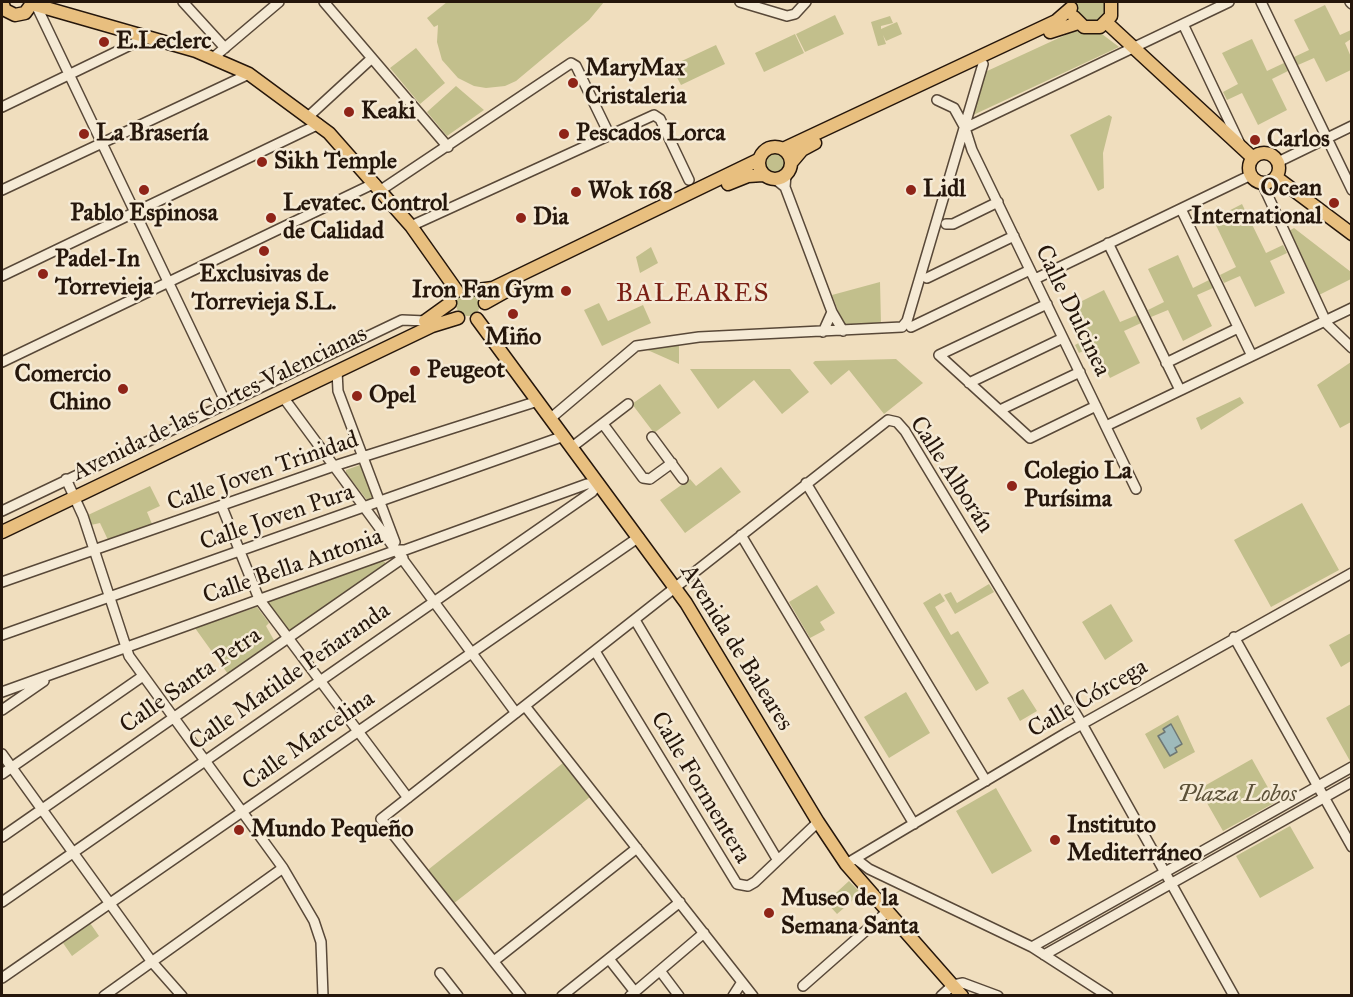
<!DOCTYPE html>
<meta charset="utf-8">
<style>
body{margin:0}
#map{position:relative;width:1353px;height:997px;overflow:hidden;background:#f0debe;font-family:"IM FELL Great Primer",serif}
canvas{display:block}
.frame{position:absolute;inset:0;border:3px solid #25160b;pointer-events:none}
</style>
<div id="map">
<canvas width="1353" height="997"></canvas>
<div class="frame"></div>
</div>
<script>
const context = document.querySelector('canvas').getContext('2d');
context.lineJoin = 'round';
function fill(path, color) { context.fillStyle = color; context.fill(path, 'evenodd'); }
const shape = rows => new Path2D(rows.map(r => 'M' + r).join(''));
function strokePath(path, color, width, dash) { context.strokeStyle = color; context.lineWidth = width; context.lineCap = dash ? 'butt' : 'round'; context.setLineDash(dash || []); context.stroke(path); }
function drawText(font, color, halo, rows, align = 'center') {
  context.font = font + ' "IM FELL Great Primer",serif'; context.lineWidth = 5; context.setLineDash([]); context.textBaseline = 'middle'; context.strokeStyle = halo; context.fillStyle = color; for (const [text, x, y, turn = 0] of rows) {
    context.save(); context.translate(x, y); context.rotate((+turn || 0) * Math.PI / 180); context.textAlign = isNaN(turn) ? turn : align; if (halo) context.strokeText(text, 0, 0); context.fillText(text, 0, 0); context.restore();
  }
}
const green = shape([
 [447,2,604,2,589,20,516,81,505,86,486,88,474,86,458,78,442,60,437,42,438,25,434,27,427,18],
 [1077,2,1107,2,1108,11,1094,25,1080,20,1075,11],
 [1325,5,1340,35,1351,30,1351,39,1345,43,1351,57,1351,70,1326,82,1314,58,1298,65,1294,57,1309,50,1294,20],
 [835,15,844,34,805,52,796,34],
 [890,16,893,23,881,26,881,29,897,22,902,34,886,41,883,35,886,44,878,46,871,22],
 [1074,31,1102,34,1119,47,971,116,985,72],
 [795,34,804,53,764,72,755,53],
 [1252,39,1267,71,1284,63,1288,71,1272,79,1287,110,1258,125,1242,93,1227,100,1223,92,1238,84,1222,53],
 [716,45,725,64,681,85,671,66],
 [416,48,445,83,420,104,390,68],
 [456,86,484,110,447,136,427,112],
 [1109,115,1112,117,1103,153,1104,188,1098,191,1070,135],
 '762 163a13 13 0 1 1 26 0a13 13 0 1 1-26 0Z',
 [1242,204,1266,253,1283,245,1287,253,1270,261,1285,293,1255,307,1240,276,1224,283,1220,275,1236,267,1213,219],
 [1294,228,1351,272,1351,279,1319,295,1289,231],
 [651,247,658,263,640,273,636,257],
 [1178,255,1193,288,1209,280,1213,288,1197,295,1212,326,1183,341,1168,310,1151,317,1148,310,1164,302,1148,269],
 [880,282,881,324,847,325,842,321,832,295],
 [1104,290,1120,322,1137,315,1141,323,1124,331,1140,363,1110,378,1094,346,1079,353,1075,345,1090,337,1074,305],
 '456 304a12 12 0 1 1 24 0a12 12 0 1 1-24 0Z',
 [599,303,608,321,643,305,651,323,602,346,584,310],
 [679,344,679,364,643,348],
 [896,359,923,383,884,414,849,370,831,385,813,363,815,361],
 [1351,362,1351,422,1340,428,1317,385],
 [690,369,790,369,809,392,782,414,754,380,718,409],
 [660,384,681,413,654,433,632,404],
 [1240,397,1244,403,1201,430,1196,418],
 [360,465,373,498,367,500,346,473,346,470],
 [721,467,741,492,685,533,660,500,690,479,696,486],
 [150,486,160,506,147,512,152,524,108,540,100,523,91,525,88,515],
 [1302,503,1339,570,1271,607,1234,540],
 [382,561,385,562,385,566,290,632,267,602],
 [989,584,994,592,955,614,944,595,951,592,957,603],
 [817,585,835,613,820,622,825,630,810,638,789,602],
 [940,593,945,601,935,607,951,635,958,631,989,683,976,691,923,603],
 [1111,604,1133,641,1105,660,1082,622],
 [257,607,269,623,266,626,275,642,228,674,195,628],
 [1351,633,1351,661,1341,667,1329,645],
 [1023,689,1037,711,1020,721,1007,698],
 [906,692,930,733,889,758,864,717],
 [1351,704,1352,760,1350,761,1326,718],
 [1178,715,1195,752,1164,769,1145,734],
 [1252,759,1276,802,1223,831,1199,789],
 [563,763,590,797,453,904,428,872,429,869],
 [996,788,1032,851,992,874,956,811],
 [1290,826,1314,868,1260,898,1236,856],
 [849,881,861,893,837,914,826,902],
 [90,923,99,936,72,956,63,943]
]);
const water = shape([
 [1171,724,1182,744,1175,748,1177,752,1170,756,1158,736,1165,732,1163,729,1171,724]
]);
const minor = shape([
 [183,2,225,48],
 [324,2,448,147],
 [740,2,787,16,795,14,806,2],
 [1261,2,1352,190],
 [1350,2,1352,4],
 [36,5,226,403],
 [1183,24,1239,142],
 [214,57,279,2],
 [937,100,954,108,965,128],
 [2,107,147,37],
 [309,116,372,58],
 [1278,162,1352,126],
 [786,175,785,187,832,312,843,331],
 [775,179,785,187],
 [1262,183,1327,324,1352,348],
 [2,190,249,74],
 [381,190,571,63,576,66,610,136],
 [1181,209,1252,356],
 [946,224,953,224,998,202],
 [411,226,654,115,660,119,689,180],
 [1108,243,1180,390],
 [2,276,319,124],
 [927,278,1014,236],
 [1035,279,1251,175],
 [1047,304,939,355,1030,438,1096,406],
 [911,327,1030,270],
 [823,332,832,312],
 [2,362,375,183],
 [1166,363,1238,328],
 [337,371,338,391,395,542],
 [969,383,1063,338],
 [283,397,516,713],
 [1000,410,1080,372],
 [551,418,636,346,699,337,902,327,907,321,983,64],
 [603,424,643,478,650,479,672,463],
 [1106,426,1352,308],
 [652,437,683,479],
 [572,447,628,404],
 [66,479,83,516,129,656,283,868,314,921,321,942,323,996],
 [806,483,986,781],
 [1136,489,972,150,965,128,1229,2],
 [222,507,259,599,408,798],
 [2,511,402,320,426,321],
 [741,535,914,824],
 [2,582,334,466,538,401],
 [635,620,777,859],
 [2,635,564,436],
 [1234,637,1352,847],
 [595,651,737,884,748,886,755,882,818,822],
 [2,692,397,550,405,550,587,484,599,483],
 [525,706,753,996],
 [2,710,44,681],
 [2,754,152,962,182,996],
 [2,774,143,676],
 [2,837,403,558],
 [856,859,869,869,1032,947,1108,996],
 [846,864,1066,733,1352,573],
 [2,902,592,492,599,483],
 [1032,947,1352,767],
 [1044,955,1352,782],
 [609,959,635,992],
 [494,961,637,848],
 [661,972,679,996],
 [440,973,458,996],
 [2,978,639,537],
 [803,986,887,912],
 [104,996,283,868],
 [521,996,381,819,888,420,897,422,905,431,1082,724,1234,996],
 [562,996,680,902],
 [630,996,704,933],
 [733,996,742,982],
 [941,996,953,985,963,983,998,996]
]);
const major = shape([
 [2,2,5,10,15,15,25,13,33,2],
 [32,4,196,51,249,74,329,133,411,226,457,291],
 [1074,17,1084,27,1100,27,1111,16,1111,2],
 [1107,23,1253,158],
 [1050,32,1078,23],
 '759 163a16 16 0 1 1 32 0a16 16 0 1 1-32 0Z',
 [783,149,1056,21,1071,8],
 '1249 168a15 15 0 1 1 30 0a15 15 0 1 1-30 0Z',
 [791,163,802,150,815,143],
 [1276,177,1352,234],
 [728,184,748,176,763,175],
 [478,290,493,288,758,160],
 [485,303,510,289],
 [477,319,686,603,818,822,846,864,962,996],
 [425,321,450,303],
 [2,532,432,326,458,318]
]);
const markers = [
 [104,42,6,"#8f2418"],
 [573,83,6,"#8f2418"],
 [349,112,6,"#8f2418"],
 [84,134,6,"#8f2418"],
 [564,134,6,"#8f2418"],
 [1255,140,6,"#8f2418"],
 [262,162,6,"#8f2418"],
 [144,190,6,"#8f2418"],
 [911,190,6,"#8f2418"],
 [576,192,6,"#8f2418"],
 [1334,203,6,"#8f2418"],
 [271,218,6,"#8f2418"],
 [521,218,6,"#8f2418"],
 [264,251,6,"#8f2418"],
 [43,274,6,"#8f2418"],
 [566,291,6,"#8f2418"],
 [513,314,6,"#8f2418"],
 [415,371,6,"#8f2418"],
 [123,389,6,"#8f2418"],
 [357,396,6,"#8f2418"],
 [1012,486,6,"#8f2418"],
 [239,830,6,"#8f2418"],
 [1055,840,6,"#8f2418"],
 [769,913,6,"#8f2418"]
];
const poiNames = [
 ["E.Leclerc",116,42],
 ["MaryMax",585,69],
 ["Cristaleria",585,97],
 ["Keaki",361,112],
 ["La Brasería",96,134],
 ["Pescados Lorca",576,134],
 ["Carlos",1267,140],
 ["Sikh Temple",274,162],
 ["Ocean",1322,189,"right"],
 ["International",1322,217,"right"],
 ["Lidl",923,190],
 ["Wok 168",588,192],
 ["Levatec. Control",283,204],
 ["de Calidad",283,232],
 ["Pablo Espinosa",144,214,"center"],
 ["Dia",533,218],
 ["Padel-In",55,260],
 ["Torrevieja",55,288],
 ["Exclusivas de",264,275,"center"],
 ["Torrevieja S.L.",264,303,"center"],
 ["Iron Fan Gym",554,291,"right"],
 ["Miño",513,338,"center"],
 ["Peugeot",427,371],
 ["Comercio",111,375,"right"],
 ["Chino",111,403,"right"],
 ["Opel",369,396],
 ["Colegio La",1024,472],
 ["Purísima",1024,500],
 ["Instituto",1067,826],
 ["Mediterráneo",1067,854],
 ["Mundo Pequeño",251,830],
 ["Museo de la",781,899],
 ["Semana Santa",781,927]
];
const streetNames = [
 ["Calle Dulcinea",1072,311,64],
 ["Avenida de las Cortes Valencianas",220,404,-26],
 ["Calle Joven Trinidad",263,472,-19],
 ["Calle Alborán",951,475,57],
 ["Calle Joven Pura",277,518,-19],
 ["Calle Bella Antonia",293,567,-19],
 ["Avenida de Baleares",736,648,58],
 ["Calle Matilde Peñaranda",290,677,-35],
 ["Calle Santa Petra",191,681,-35],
 ["Calle Córcega",1088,699,-30],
 ["Calle Marcelina",309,741,-35],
 ["Calle Formentera",700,788,59]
];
const parkNames = [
 ["Plaza Lobos",1237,795]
];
const neighbourhoodNames = [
 ["BALEARES",693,295]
];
fill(green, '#c2bf8c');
fill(water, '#9ebabb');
strokePath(water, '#6e7875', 1.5);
strokePath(minor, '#584838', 12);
strokePath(major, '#25160b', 15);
strokePath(minor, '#f5ead5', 9);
strokePath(major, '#e8bf7f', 12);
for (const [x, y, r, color] of markers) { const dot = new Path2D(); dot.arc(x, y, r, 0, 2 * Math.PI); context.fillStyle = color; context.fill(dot); strokePath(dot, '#f5ead5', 2); }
drawText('bold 24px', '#25160b', '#f5ead5', poiNames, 'left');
drawText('24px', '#25160b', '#f5ead5', streetNames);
drawText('italic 24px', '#5c5138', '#f5ead5', parkNames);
context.letterSpacing = '1.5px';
drawText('26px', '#7a1f14', '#f5ead5', neighbourhoodNames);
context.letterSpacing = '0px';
</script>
